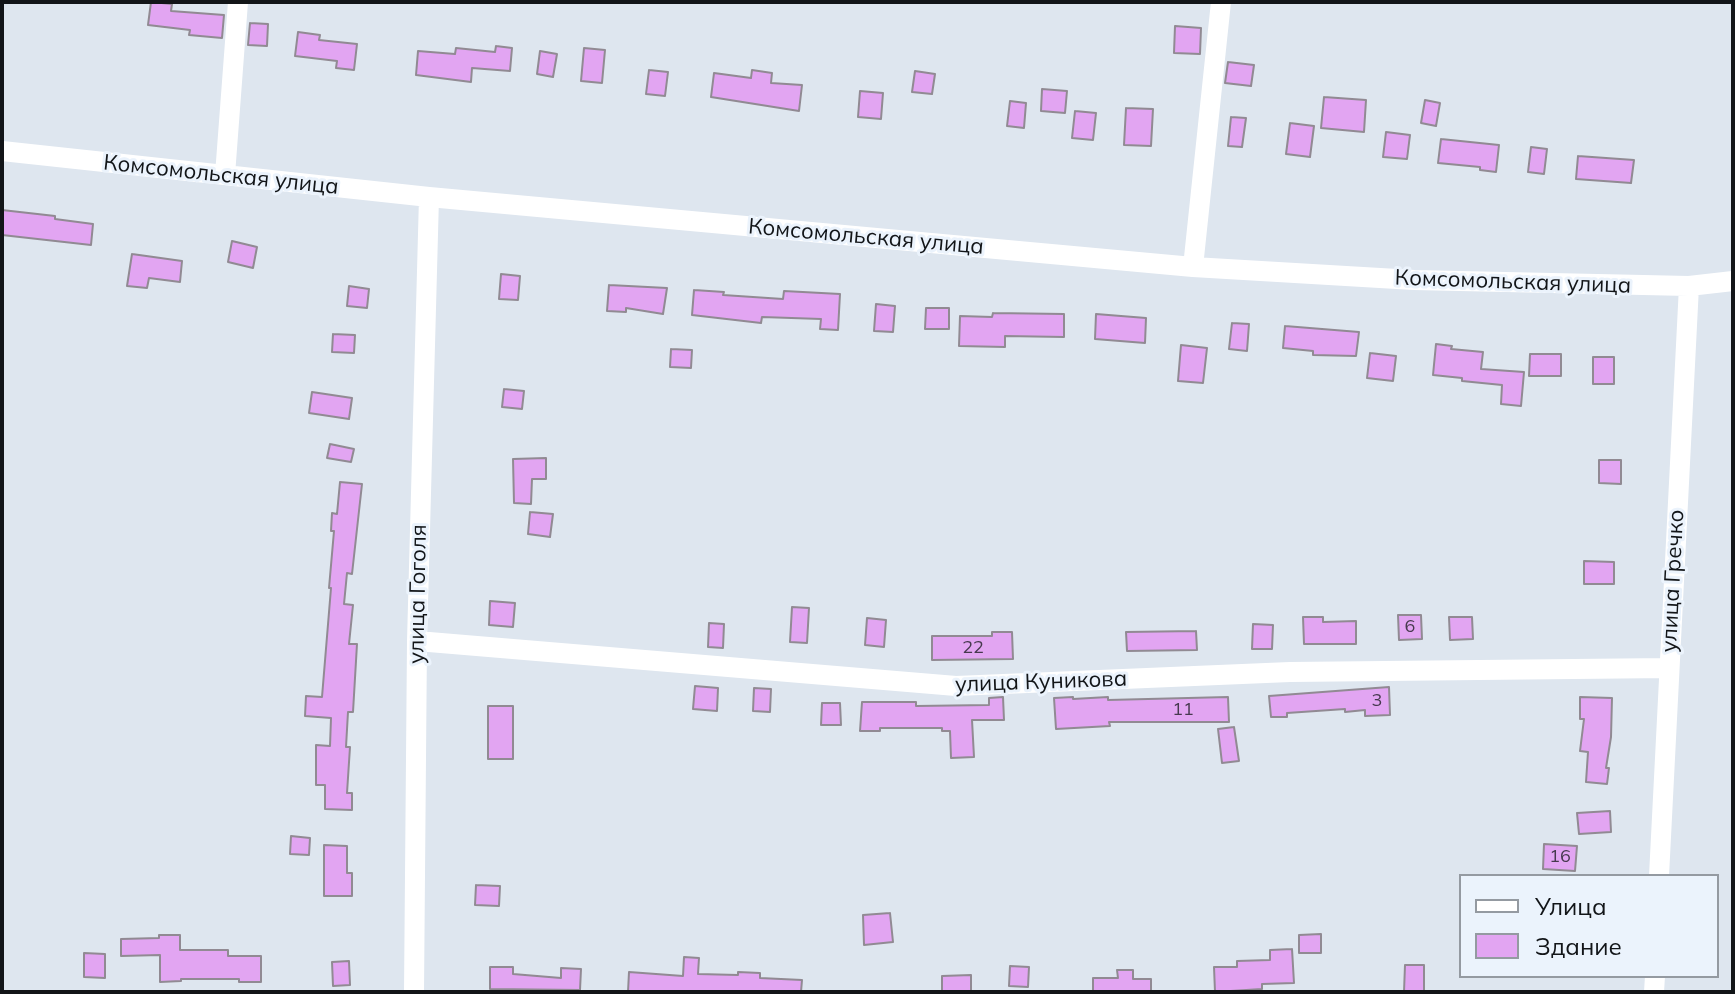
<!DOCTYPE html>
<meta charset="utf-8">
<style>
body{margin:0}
#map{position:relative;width:1735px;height:994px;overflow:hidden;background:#dee6ef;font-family:Mulish,sans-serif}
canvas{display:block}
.frame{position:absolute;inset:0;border:4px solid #121518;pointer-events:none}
.legend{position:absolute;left:1459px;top:874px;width:260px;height:104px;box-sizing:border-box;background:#ebf3fc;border:2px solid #949aa1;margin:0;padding:10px 14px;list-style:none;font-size:24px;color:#121518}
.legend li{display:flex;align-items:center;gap:16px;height:40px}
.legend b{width:40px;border:2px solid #949aa1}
</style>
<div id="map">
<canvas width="1735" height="994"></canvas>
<div class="frame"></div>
<ul class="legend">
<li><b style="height:10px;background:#fff"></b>Улица</li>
<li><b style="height:22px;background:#e2a5f2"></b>Здание</li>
</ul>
</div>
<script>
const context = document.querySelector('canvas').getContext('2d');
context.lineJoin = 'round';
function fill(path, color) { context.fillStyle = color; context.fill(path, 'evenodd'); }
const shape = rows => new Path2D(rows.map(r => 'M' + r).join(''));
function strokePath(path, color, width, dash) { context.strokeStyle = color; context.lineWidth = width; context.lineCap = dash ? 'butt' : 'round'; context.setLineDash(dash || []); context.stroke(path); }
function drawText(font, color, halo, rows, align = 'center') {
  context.font = font + ' Mulish,sans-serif'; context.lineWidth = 6; context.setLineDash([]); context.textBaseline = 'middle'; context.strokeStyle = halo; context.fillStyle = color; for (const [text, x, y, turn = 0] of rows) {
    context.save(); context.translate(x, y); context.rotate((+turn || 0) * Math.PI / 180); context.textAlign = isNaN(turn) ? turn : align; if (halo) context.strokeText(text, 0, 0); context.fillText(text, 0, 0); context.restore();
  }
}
const building = shape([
 [151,2,172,4,171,11,224,15,222,38,189,35,190,30,148,25,151,2],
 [250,23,268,24,267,46,248,45,250,23],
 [1175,26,1201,28,1200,54,1174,53,1175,26],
 [298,32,320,35,319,40,357,44,354,70,336,68,337,61,295,56,298,32],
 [496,46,512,48,510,71,472,68,471,82,416,75,418,51,455,54,456,48,495,52,496,46],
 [584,48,605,50,602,83,581,81,584,48],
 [540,51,557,54,553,77,537,74,540,51],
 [1228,62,1254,65,1251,86,1225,83,1228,62],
 [649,70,668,72,665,96,646,94,649,70],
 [752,70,772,73,771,83,802,85,799,111,711,97,714,73,751,78,752,70],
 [915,71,935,74,932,94,912,92,915,71],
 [1042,89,1067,91,1065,113,1041,111,1042,89],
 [860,91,883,93,881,119,858,117,860,91],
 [1324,97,1366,100,1364,132,1321,128,1324,97],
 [1425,100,1440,103,1436,126,1421,123,1425,100],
 [1010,101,1026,103,1024,128,1007,126,1010,101],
 [1126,108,1153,109,1151,146,1124,145,1126,108],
 [1075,111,1096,113,1093,140,1072,138,1075,111],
 [1231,117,1246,118,1242,147,1228,146,1231,117],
 [1290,123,1314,126,1310,157,1286,154,1290,123],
 [1386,132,1410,135,1407,159,1383,157,1386,132],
 [1441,139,1499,145,1496,172,1480,170,1480,167,1438,163,1441,139],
 [1531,147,1547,149,1544,174,1528,172,1531,147],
 [1578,156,1634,160,1631,183,1576,179,1578,156],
 [2,210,55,216,55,219,93,224,91,245,2,235,2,210],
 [232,241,257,247,253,268,228,262,232,241],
 [132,254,182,261,180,282,149,278,147,288,127,286,132,254],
 [501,274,520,276,518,300,499,299,501,274],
 [609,285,667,288,663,314,626,308,626,312,607,311,609,285],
 [349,286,369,289,367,308,347,306,349,286],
 [694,290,724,292,723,295,783,299,784,291,840,294,838,330,820,329,821,319,762,317,761,323,692,315,694,290],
 [876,304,895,306,893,332,874,331,876,304],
 [926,308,949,308,949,329,925,329,926,308],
 [993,313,1064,314,1064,337,1005,336,1005,347,959,346,960,316,992,317,993,313],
 [1096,314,1146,318,1145,343,1095,339,1096,314],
 [1232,323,1249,324,1247,351,1229,349,1232,323],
 [1285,326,1359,332,1356,356,1313,355,1313,351,1283,348,1285,326],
 [333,334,355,335,354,353,332,352,333,334],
 [1436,344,1452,346,1451,349,1483,352,1481,369,1524,372,1521,406,1501,404,1502,385,1462,381,1462,378,1433,375,1436,344],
 [1181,345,1207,348,1203,383,1178,381,1181,345],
 [671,349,692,350,691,368,670,367,671,349],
 [1370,353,1396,356,1393,381,1367,378,1370,353],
 [1530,354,1561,354,1561,376,1529,376,1530,354],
 [1593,357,1614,357,1614,384,1593,384,1593,357],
 [504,389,524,391,522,409,502,407,504,389],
 [312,392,352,398,349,419,309,413,312,392],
 [330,444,354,449,351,462,327,458,330,444],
 [546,458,546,479,532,479,531,504,514,503,513,459,546,458],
 [1599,460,1621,460,1621,484,1599,483,1599,460],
 [340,482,362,484,352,574,347,573,344,604,353,605,349,644,357,644,353,712,348,712,346,747,350,747,347,793,352,793,352,810,325,809,325,785,316,785,316,745,330,746,331,718,305,716,306,696,322,697,331,588,329,588,334,531,331,531,332,513,337,514,340,482],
 [530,512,553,514,550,537,528,534,530,512],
 [1584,561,1614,562,1614,584,1584,584,1584,561],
 [490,601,515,603,513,627,489,625,490,601],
 [792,607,809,608,807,643,790,642,792,607],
 [1398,615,1421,615,1422,639,1399,640,1398,615],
 [1303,617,1323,617,1323,622,1356,621,1356,644,1304,644,1303,617],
 [1449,617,1472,617,1473,639,1450,640,1449,617],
 [867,618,886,620,884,647,865,645,867,618],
 [709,623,724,624,723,648,708,647,709,623],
 [1253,624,1273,625,1272,649,1252,649,1253,624],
 [1196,631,1197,650,1127,651,1126,632,1196,631],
 [992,632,1012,632,1013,659,932,660,932,636,992,636,992,632],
 [695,686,718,688,717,711,693,709,695,686],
 [1389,687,1390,715,1365,716,1365,710,1345,712,1345,709,1287,713,1287,717,1271,717,1269,696,1389,687],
 [754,688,771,689,770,712,753,711,754,688],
 [1003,697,1004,720,972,720,974,757,951,758,950,731,942,731,942,728,880,728,880,731,860,731,862,702,916,702,916,706,989,705,989,698,1003,697],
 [1073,697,1073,699,1108,697,1108,700,1228,697,1229,722,1109,722,1110,726,1056,729,1054,698,1073,697],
 [1580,697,1612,698,1611,737,1606,768,1609,768,1607,784,1586,782,1588,752,1580,751,1584,719,1580,719,1580,697],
 [822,703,840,703,841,725,821,725,822,703],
 [488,706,513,706,513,759,488,759,488,706],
 [1234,727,1239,761,1222,763,1218,729,1234,727],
 [1610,811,1611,832,1579,834,1577,813,1610,811],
 [291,836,310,838,309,855,290,854,291,836],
 [1544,844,1577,846,1575,871,1543,869,1544,844],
 [324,845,347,846,347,873,352,873,352,896,324,896,324,845],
 [476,885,500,886,499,906,475,905,476,885],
 [890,913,893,942,864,945,863,915,890,913],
 [1321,934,1321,953,1299,953,1299,935,1321,934],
 [159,935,180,935,180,950,228,950,228,956,261,956,261,982,239,982,239,979,181,979,181,981,160,982,160,955,121,956,121,939,159,938,159,935],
 [1292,949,1294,983,1262,984,1262,989,1215,992,1214,967,1237,967,1237,961,1270,960,1270,950,1292,949],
 [84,953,105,954,105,978,84,977,84,953],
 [684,957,699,958,698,974,738,975,738,972,760,973,760,978,802,980,801,992,628,992,629,972,683,976,684,957],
 [349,961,350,985,333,986,332,962,349,961],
 [1405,965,1424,965,1424,992,1404,992,1405,965],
 [1010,966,1029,967,1028,987,1009,986,1010,966],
 [490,967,513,967,513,974,561,978,561,968,581,969,580,990,490,989,490,967],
 [1117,970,1133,970,1133,979,1151,979,1151,992,1093,992,1093,978,1118,978,1117,970],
 [971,975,971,992,942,992,942,976,971,975]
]);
const minor = shape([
 [2,151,429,197,1193,267,1414,280,1689,286,1733,281],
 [225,175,238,2],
 [1193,267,1221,2],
 [417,641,956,686,1290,672,1668,668],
 [1659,876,1689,286],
 [414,992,417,641,429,197],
 [1654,992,1655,976]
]);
const numberNames = [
 ["6",1410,627],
 ["22",973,648],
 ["3",1377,701],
 ["11",1183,710],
 ["16",1560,857]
];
const streetNames = [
 ["Комсомольская улица",221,175,6],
 ["Комсомольская улица",866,237,5],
 ["Комсомольская улица",1513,282,2],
 ["улица Гречко",1673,581,-87],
 ["улица Гоголя",418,594,-89],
 ["улица Куникова",1041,682,-2]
];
fill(building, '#e2a5f2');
strokePath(building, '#918a93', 2);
strokePath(minor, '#fff', 20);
drawText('18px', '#46394e', null, numberNames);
drawText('22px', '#121518', '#ebf3fc', streetNames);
</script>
